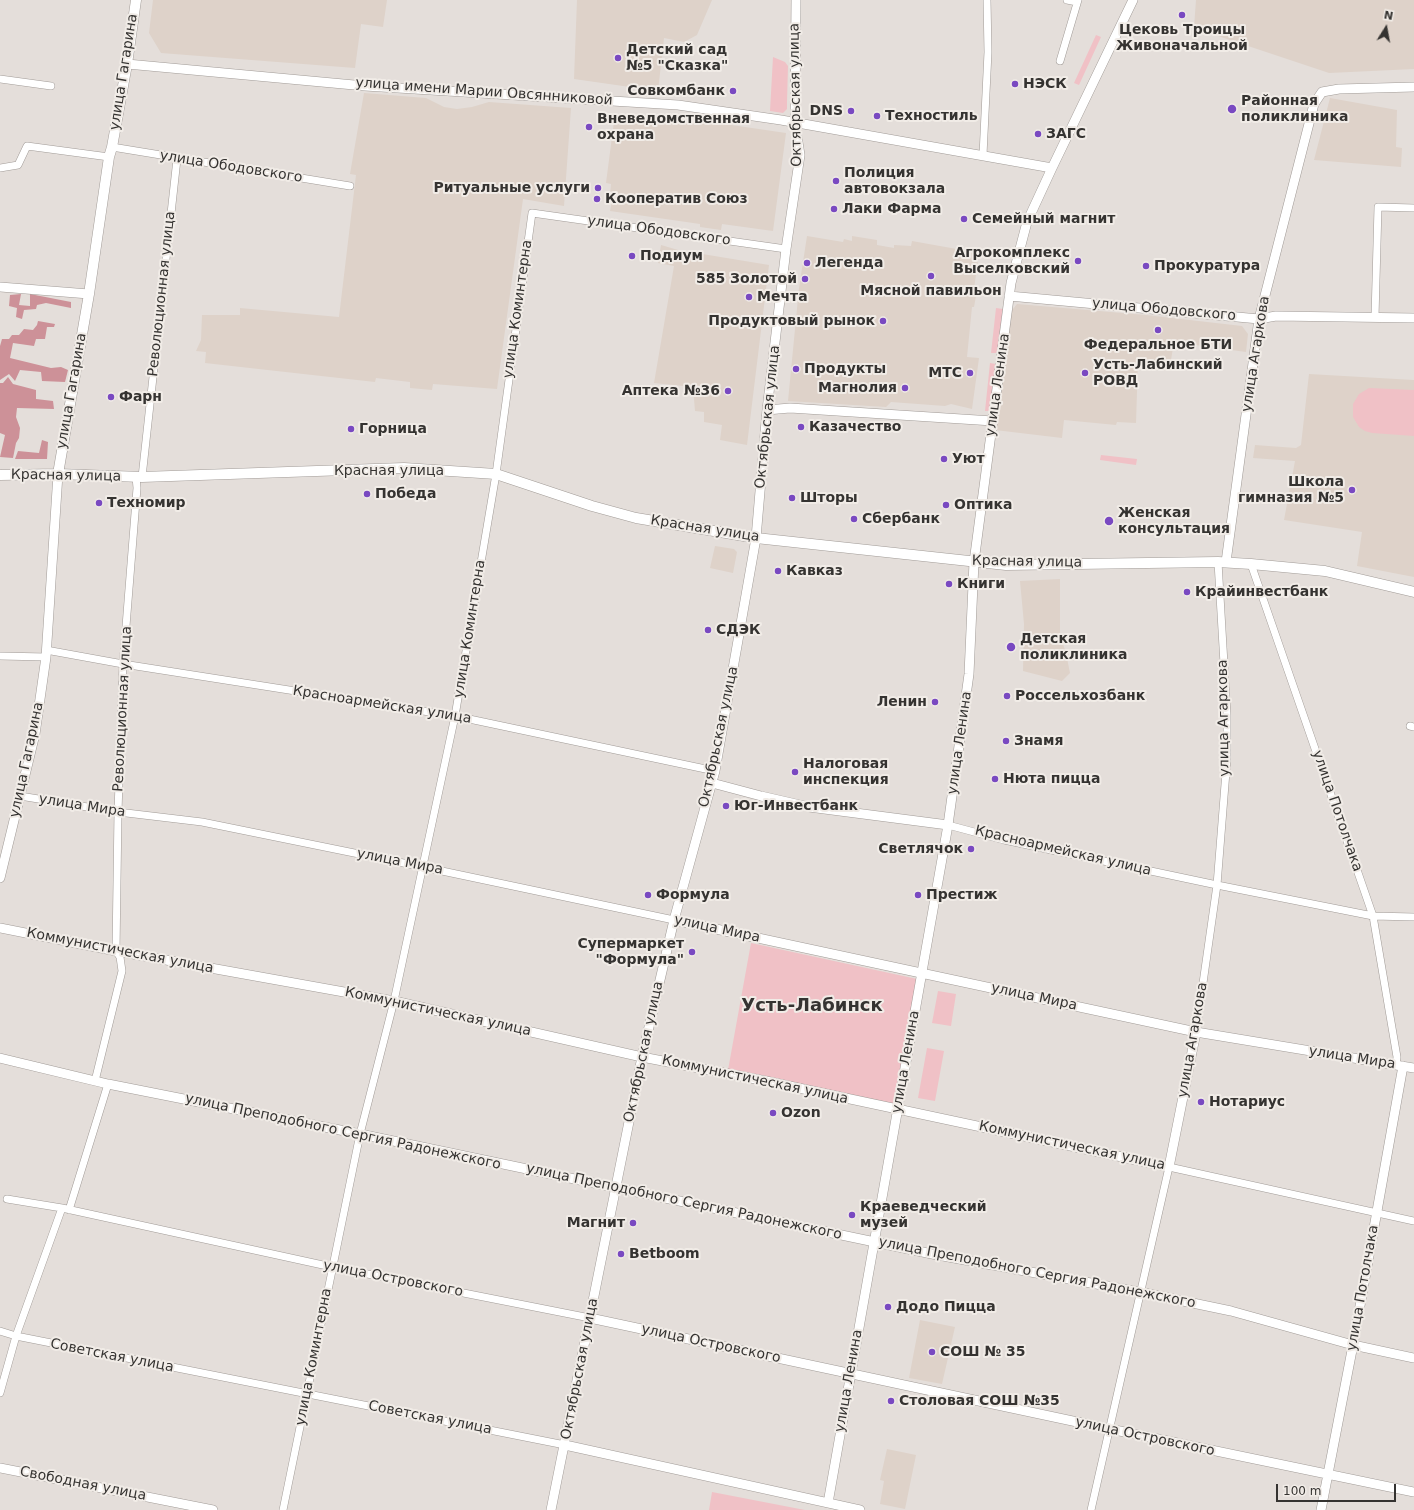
<!DOCTYPE html>
<meta charset="utf-8">
<style>
body{margin:0}
#map{position:relative;width:1414px;height:1510px;overflow:hidden;background:#e4deda;font-family:"DejaVu Sans",sans-serif}
canvas{display:block}
.north{position:absolute;left:1366px;top:8px;width:40px;height:40px;-webkit-text-stroke:3px #f1ece7;paint-order:stroke;rotate:11deg;font-size:11px;font-weight:700;line-height:16px;text-align:center;color:#353331}
.north::after{content:'';display:block;margin:auto;width:14px;height:18px;background:#353331;clip-path:polygon(50% 0,100% 100%,50% 72%,0 100%)}
.scale{position:absolute;left:1276px;top:1484px;width:120px;height:18px;box-sizing:border-box;border:2px solid #353331;border-top:0;padding-left:5px;font-size:12px;line-height:14px;white-space:nowrap;color:#353331;-webkit-text-stroke:3px #f1ece7;paint-order:stroke}
</style>
<div id="map">
<canvas width="1414" height="1510"></canvas>
<div class="north">N</div>
<div class="scale">100 m</div>
</div>
<script>
const context = document.querySelector('canvas').getContext('2d');
context.lineJoin = 'round';
function fill(path, color) { context.fillStyle = color; context.fill(path, 'evenodd'); }
const shape = rows => new Path2D(rows.map(r => 'M' + r).join(''));
function strokePath(path, color, width, dash) { context.strokeStyle = color; context.lineWidth = width; context.lineCap = dash ? 'butt' : 'round'; context.setLineDash(dash || []); context.stroke(path); }
function drawText(font, color, halo, rows, align = 'center') {
  context.font = font + ' "DejaVu Sans",sans-serif'; context.lineWidth = 4; context.setLineDash([]); context.textBaseline = 'middle'; context.strokeStyle = halo; context.fillStyle = color; for (const [text, x, y, turn = 0] of rows) {
    context.save(); context.translate(x, y); context.rotate((+turn || 0) * Math.PI / 180); context.textAlign = isNaN(turn) ? turn : align; if (halo) context.strokeText(text, 0, 0); context.fillText(text, 0, 0); context.restore();
  }
}
const built = shape([
 [153,0,387,0,383,27,361,24,355,68,161,53,149,33],
 [577,0,712,0,697,35,684,42,664,38,658,91,574,79],
 [1196,0,1414,0,1414,69,1329,73,1194,28],
 [364,93,426,98,444,107,457,109,472,107,489,102,571,108,564,206,523,199,497,389,433,384,432,390,410,388,410,382,376,378,375,382,205,363,206,352,196,351,201,340,202,315,240,315,240,308,339,317,356,175,350,174],
 [1330,98,1397,110,1396,147,1402,148,1401,167,1314,160],
 [615,114,676,122,677,117,786,133,773,231,722,224,721,230,700,227,700,224,610,211,613,196,610,195,611,184,606,183],
 [807,236,843,242,844,239,852,241,852,236,877,240,877,245,894,248,894,245,911,246,912,241,979,253,973,296,976,296,974,307,972,307,967,357,979,358,972,409,951,404,945,406,891,402,886,407,788,401,799,288],
 [661,245,678,250,769,265,747,445,720,440,722,425,704,422,704,412,695,411,693,387,654,383,674,266,658,263],
 [1017,304,1146,315,1242,326,1248,334,1246,352,1174,342,1170,366,1138,361,1136,423,1117,422,1116,425,1064,420,1062,438,995,430,1009,314],
 [1309,374,1414,380,1414,577,1357,566,1362,532,1284,520,1295,461,1253,458,1255,445,1296,448,1301,445],
 [715,546,734,549,737,552,733,573,710,568],
 [1060,579,1060,635,1066,653,1070,673,1062,681,1023,671,1024,624,1020,581],
 [920,1320,955,1327,942,1384,909,1378],
 [887,1449,916,1455,905,1509,880,1504,884,1481,880,1480]
]);
const green = shape([
 [1096,35,1101,37,1079,85,1074,83],
 [773,57,785,62,788,66,787,102,787,109,783,113,770,111],
 [996,308,1003,309,997,353,991,353],
 [990,363,996,364,991,409,989,411,985,411],
 [1369,388,1414,390,1414,436,1372,433,1365,431,1359,427,1353,417,1353,404,1359,394],
 [1101,455,1137,459,1136,465,1100,460],
 [751,943,917,979,896,1104,728,1070],
 [938,991,956,994,951,1026,932,1023],
 [927,1048,944,1051,935,1101,918,1098],
 [712,1492,805,1510,709,1510]
]);
const forest = shape([
 [21,294,19,305,30,306,30,294,71,302,71,308,46,303,37,305,36,309,24,310,22,319,16,317,17,308,9,306,10,295],
 [38,321,55,324,54,327,47,327,45,339,36,339,34,346,13,343,10,358,51,368,61,367,68,370,65,382,42,381,41,372,20,370,15,381,9,374,0,380,0,346,2,339,9,339,12,335,19,335,24,329,33,330,37,325],
 [8,377,13,384,36,390,36,399,53,401,54,409,17,408,16,417,20,428,19,438,16,443,13,458,0,457,5,435,0,433,0,383,3,383],
 [42,440,48,442,47,459,15,459,18,451,39,453]
]);
const minor = shape([
 [1067,0,1077,2],
 [1060,61,1078,0],
 [0,79,51,86],
 [112,147,350,186],
 [983,155,988,52,987,0],
 [0,168,18,165,27,146,109,157],
 [1375,317,1378,207,1414,208],
 [142,477,177,159],
 [1251,564,1373,916,1397,1057,1396,1065],
 [46,650,123,664,455,716,715,771],
 [0,656,46,657],
 [1410,726,1414,727],
 [20,796,118,812,202,822,423,867,674,920],
 [948,825,1004,840,1217,885,1373,916,1414,917],
 [1196,1032,1217,885,1227,759,1227,715,1218,562],
 [95,1081,122,971,120,957,116,951,118,812,123,664,137,488,136,477],
 [7,1199,62,1208,332,1267,590,1318],
 [69,1210,108,1084],
 [0,1331,16,1336,565,1445],
 [0,1393,16,1336,62,1208],
 [283,1510,360,1134,394,1001,455,716,496,474,532,213,786,249],
 [1091,1510,1169,1167,1414,1221]
]);
const tertiary = shape([
 [127,64,365,86,678,105,781,120,1052,168],
 [0,287,89,294],
 [1009,296,1259,319,1276,316,1414,318],
 [767,410,790,408,993,421],
 [1226,562,1259,319,1314,104,1322,92,1339,89,1414,87],
 [712,783,761,796,809,807,948,825],
 [0,878,35,734,46,657,58,474],
 [674,920,1196,1032,1414,1068],
 [0,928,116,951,394,1001,642,1057,766,1081,1169,1167,1196,1032],
 [0,1058,108,1084,360,1134,932,1254,1140,1292,1231,1311,1353,1345,1414,1358],
 [590,1318,1110,1429,1414,1492],
 [565,1445,860,1510],
 [0,1468,213,1510],
 [828,1503,948,825,969,674,974,562,1011,283,1027,222,1052,168,1133,0],
 [551,1510,642,1057,674,920,715,771,756,538,767,410,786,249,800,155,795,123,796,0],
 [1321,1510,1353,1345,1403,1066]
]);
const secondary = shape([
 [58,474,89,294,109,157,112,147,127,64,136,0],
 [0,475,58,474,142,477,404,468,496,474,592,506,636,518,756,538,1006,565,1218,562,1251,564,1325,571,1414,592]
]);
const markers = [
 [1182,15,4,"#7949c1"],
 [618,58,4,"#7949c1"],
 [1015,84,4,"#7949c1"],
 [733,91,4,"#7949c1"],
 [1232,109,5,"#7949c1"],
 [851,111,4,"#7949c1"],
 [877,116,4,"#7949c1"],
 [589,127,4,"#7949c1"],
 [1038,134,4,"#7949c1"],
 [836,181,4,"#7949c1"],
 [598,188,4,"#7949c1"],
 [597,199,4,"#7949c1"],
 [834,209,4,"#7949c1"],
 [964,219,4,"#7949c1"],
 [632,256,4,"#7949c1"],
 [1078,261,4,"#7949c1"],
 [807,263,4,"#7949c1"],
 [1146,266,4,"#7949c1"],
 [931,276,4,"#7949c1"],
 [805,279,4,"#7949c1"],
 [749,297,4,"#7949c1"],
 [883,321,4,"#7949c1"],
 [1158,330,4,"#7949c1"],
 [796,369,4,"#7949c1"],
 [970,373,4,"#7949c1"],
 [1085,373,4,"#7949c1"],
 [905,388,4,"#7949c1"],
 [728,391,4,"#7949c1"],
 [111,397,4,"#7949c1"],
 [801,427,4,"#7949c1"],
 [351,429,4,"#7949c1"],
 [944,459,4,"#7949c1"],
 [1352,490,4,"#7949c1"],
 [367,494,4,"#7949c1"],
 [792,498,4,"#7949c1"],
 [99,503,4,"#7949c1"],
 [946,505,4,"#7949c1"],
 [854,519,4,"#7949c1"],
 [1109,521,5,"#7949c1"],
 [778,571,4,"#7949c1"],
 [949,584,4,"#7949c1"],
 [1187,592,4,"#7949c1"],
 [708,630,4,"#7949c1"],
 [1011,647,5,"#7949c1"],
 [1007,696,4,"#7949c1"],
 [935,702,4,"#7949c1"],
 [1006,741,4,"#7949c1"],
 [795,772,4,"#7949c1"],
 [995,779,4,"#7949c1"],
 [726,806,4,"#7949c1"],
 [971,849,4,"#7949c1"],
 [648,895,4,"#7949c1"],
 [918,895,4,"#7949c1"],
 [692,952,4,"#7949c1"],
 [1201,1102,4,"#7949c1"],
 [773,1113,4,"#7949c1"],
 [852,1215,4,"#7949c1"],
 [633,1223,4,"#7949c1"],
 [621,1254,4,"#7949c1"],
 [888,1307,4,"#7949c1"],
 [932,1352,4,"#7949c1"],
 [891,1401,4,"#7949c1"]
];
const poiNames = [
 ["Цековь Троицы",1182,30,"center"],
 ["Живоначальной",1182,46,"center"],
 ["Детский сад",626,50],
 ["№5 \"Сказка\"",626,66],
 ["НЭСК",1023,84],
 ["Совкомбанк",725,91,"right"],
 ["Районная",1241,101],
 ["поликлиника",1241,117],
 ["DNS",843,111,"right"],
 ["Техностиль",885,116],
 ["Вневедомственная",597,119],
 ["охрана",597,135],
 ["ЗАГС",1046,134],
 ["Полиция",844,173],
 ["автовокзала",844,189],
 ["Ритуальные услуги",590,188,"right"],
 ["Кооператив Союз",605,199],
 ["Лаки Фарма",842,209],
 ["Семейный магнит",972,219],
 ["Агрокомплекс",1070,253,"right"],
 ["Выселковский",1070,269,"right"],
 ["Подиум",640,256],
 ["Легенда",815,263],
 ["Прокуратура",1154,266],
 ["585 Золотой",797,279,"right"],
 ["Мясной павильон",931,291,"center"],
 ["Мечта",757,297],
 ["Продуктовый рынок",875,321,"right"],
 ["Федеральное БТИ",1158,345,"center"],
 ["Усть-Лабинский",1093,365],
 ["РОВД",1093,381],
 ["Продукты",804,369],
 ["МТС",962,373,"right"],
 ["Магнолия",897,388,"right"],
 ["Аптека №36",720,391,"right"],
 ["Фарн",119,397],
 ["Казачество",809,427],
 ["Горница",359,429],
 ["Уют",952,459],
 ["Школа",1344,482,"right"],
 ["гимназия №5",1344,498,"right"],
 ["Победа",375,494],
 ["Шторы",800,498],
 ["Техномир",107,503],
 ["Оптика",954,505],
 ["Женская",1118,513],
 ["консультация",1118,529],
 ["Сбербанк",862,519],
 ["Кавказ",786,571],
 ["Книги",957,584],
 ["Крайинвестбанк",1195,592],
 ["СДЭК",716,630],
 ["Детская",1020,639],
 ["поликлиника",1020,655],
 ["Россельхозбанк",1015,696],
 ["Ленин",927,702,"right"],
 ["Знамя",1014,741],
 ["Налоговая",803,764],
 ["инспекция",803,780],
 ["Нюта пицца",1003,779],
 ["Юг-Инвестбанк",734,806],
 ["Светлячок",963,849,"right"],
 ["Формула",656,895],
 ["Престиж",926,895],
 ["Супермаркет",684,944,"right"],
 ["\"Формула\"",684,960,"right"],
 ["Нотариус",1209,1102],
 ["Ozon",781,1113],
 ["Краеведческий",860,1207],
 ["музей",860,1223],
 ["Магнит",625,1223,"right"],
 ["Betboom",629,1254],
 ["Додо Пицца",896,1307],
 ["СОШ № 35",940,1352],
 ["Столовая СОШ №35",899,1401]
];
const streetNames = [
 ["улица Гагарина",124,72,-81],
 ["улица имени Марии Овсянниковой",484,92,4],
 ["Октябрьская улица",796,95,-91],
 ["улица Ободовского",231,167,9],
 ["улица Ободовского",659,231,8],
 ["Революционная улица",162,294,-84],
 ["улица Коминтерна",518,309,-82],
 ["улица Ободовского",1164,310,5],
 ["улица Агаркова",1256,354,-81],
 ["улица Ленина",998,385,-82],
 ["улица Гагарина",72,391,-80],
 ["Октябрьская улица",768,417,-84],
 ["Красная улица",389,471],
 ["Красная улица",66,476,1],
 ["Красная улица",705,529,9],
 ["Красная улица",1027,562,1],
 ["улица Коминтерна",470,629,-81],
 ["Красноармейская улица",382,705,9],
 ["Революционная улица",123,709,-87],
 ["улица Агаркова",1224,718,-91],
 ["Октябрьская улица",719,737,-78],
 ["улица Ленина",960,743,-82],
 ["улица Гагарина",27,760,-78],
 ["улица Мира",82,806,9],
 ["улица Потолчака",1337,811,71],
 ["Красноармейская улица",1063,851,13],
 ["улица Мира",400,862,11],
 ["улица Мира",717,929,12],
 ["Коммунистическая улица",120,951,11],
 ["улица Мира",1034,997,12],
 ["Коммунистическая улица",438,1012,12],
 ["улица Агаркова",1193,1040,-80],
 ["Октябрьская улица",644,1052,-78],
 ["улица Мира",1352,1058,9],
 ["улица Ленина",906,1062,-80],
 ["Коммунистическая улица",755,1080,12],
 ["улица Преподобного Сергия Радонежского",343,1132,12],
 ["Коммунистическая улица",1072,1146,12],
 ["улица Преподобного Сергия Радонежского",684,1202,12],
 ["улица Преподобного Сергия Радонежского",1037,1273,11],
 ["улица Островского",393,1279,11],
 ["улица Потолчака",1363,1288,-80],
 ["улица Островского",711,1344,12],
 ["Советская улица",112,1356,11],
 ["улица Коминтерна",314,1357,-79],
 ["Октябрьская улица",580,1369,-79],
 ["улица Ленина",849,1381,-80],
 ["Советская улица",430,1418,11],
 ["улица Островского",1145,1437,12],
 ["Свободная улица",83,1484,11]
];
const districtNames = [
 ["Усть-Лабинск",812,1006]
];
fill(built, '#ded2c9');
fill(green, '#f0c1c6');
fill(forest, '#cd9198');
strokePath(minor, '#a19b97', 8);
strokePath(tertiary, '#a19b97', 10);
strokePath(secondary, '#a19b97', 11);
strokePath(minor, '#fff', 7);
strokePath(tertiary, '#fff', 9);
strokePath(secondary, '#fff', 10);
for (const [x, y, r, color] of markers) { const dot = new Path2D(); dot.arc(x, y, r, 0, 2 * Math.PI); context.fillStyle = color; context.fill(dot); strokePath(dot, '#f1ece7', 1.5); }
drawText('bold 14px', '#353331', '#f1ece7', poiNames, 'left');
drawText('14px', '#353331', '#f1ece7', streetNames);
drawText('bold 18px', '#353331', '#f1ece7', districtNames);
</script>
